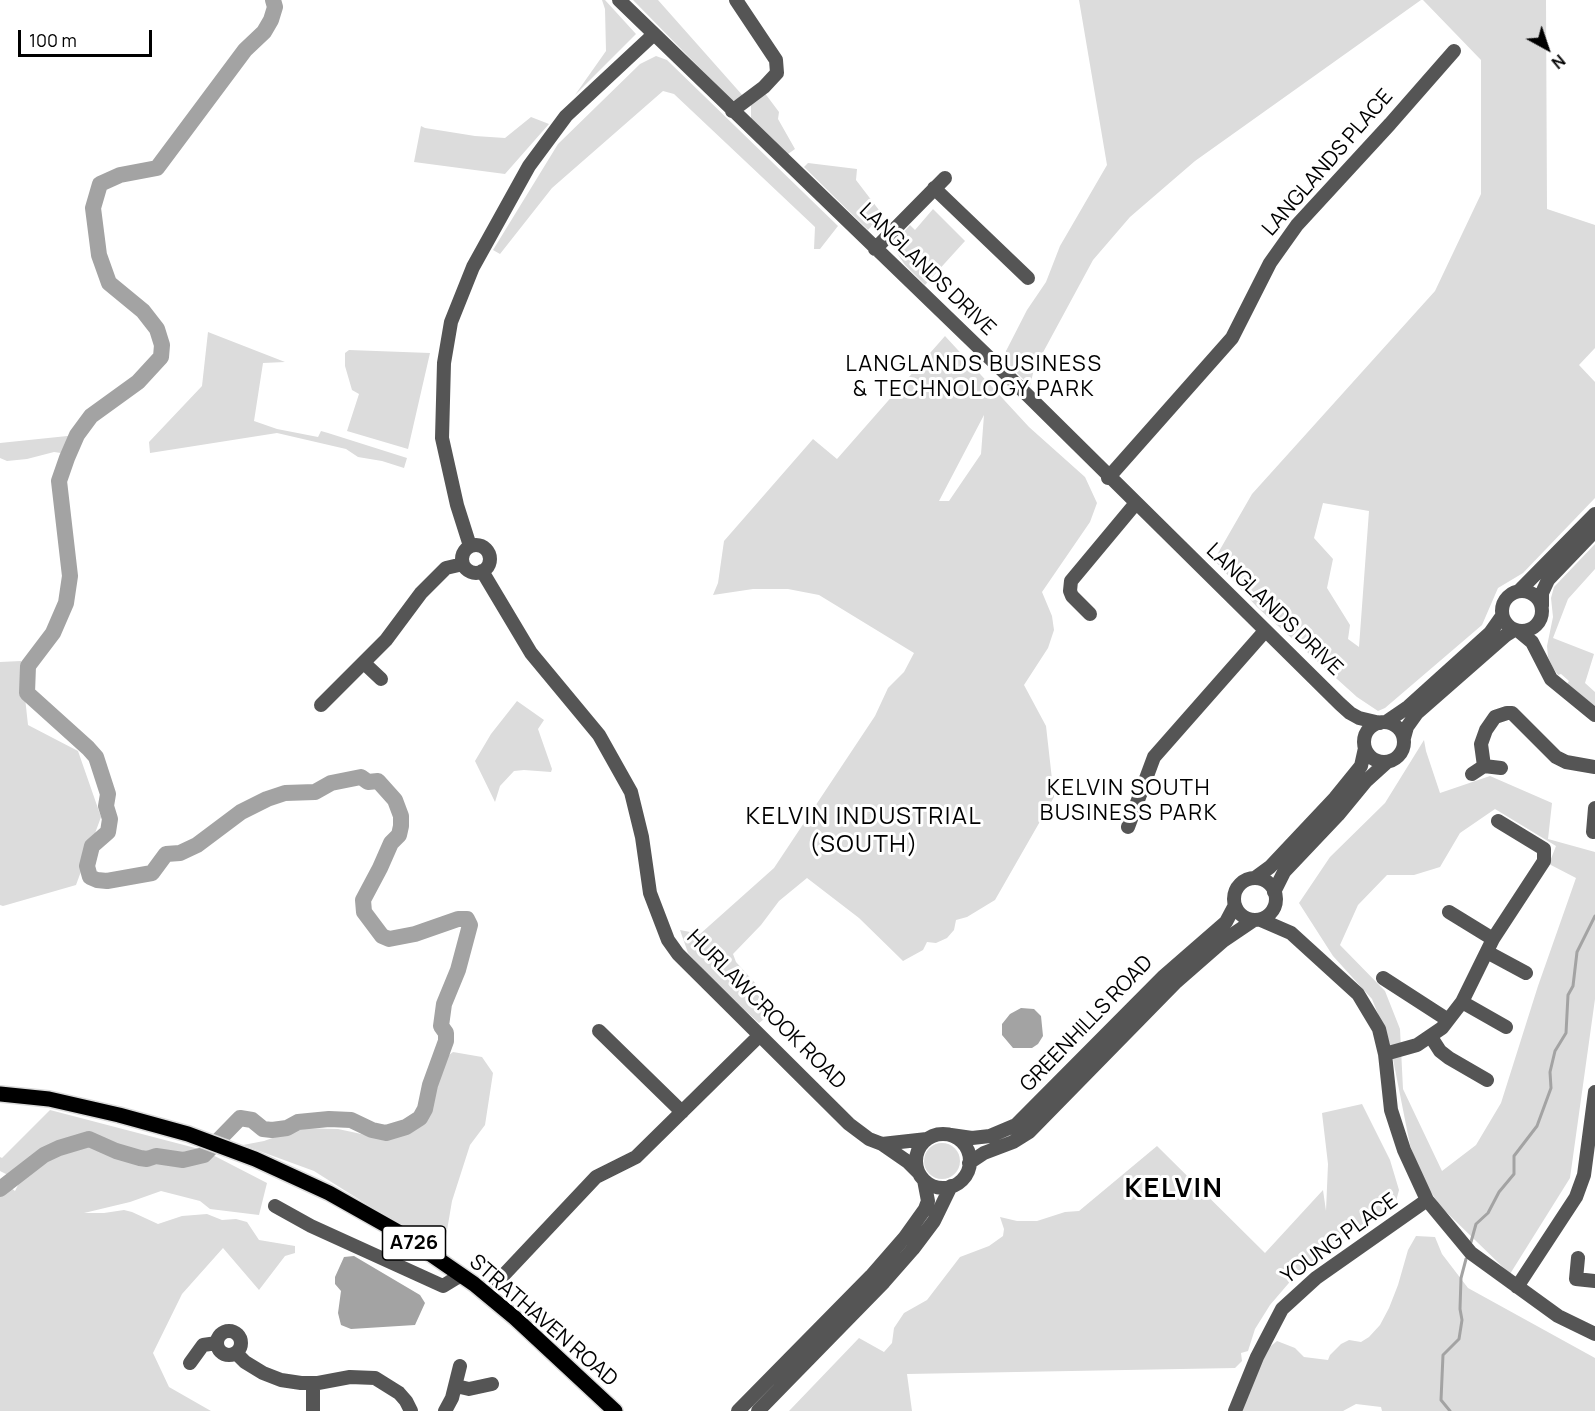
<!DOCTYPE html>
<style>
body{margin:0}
#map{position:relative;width:1595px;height:1411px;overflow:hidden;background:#fff;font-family:Manrope,sans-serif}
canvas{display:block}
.north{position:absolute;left:1517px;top:18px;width:60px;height:60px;-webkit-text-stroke:4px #fff;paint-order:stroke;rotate:140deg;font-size:16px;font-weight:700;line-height:24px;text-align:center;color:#000}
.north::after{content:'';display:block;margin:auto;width:21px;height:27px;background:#000;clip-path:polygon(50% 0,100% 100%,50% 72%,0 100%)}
.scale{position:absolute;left:18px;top:30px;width:134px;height:27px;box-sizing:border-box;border:3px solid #000;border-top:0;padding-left:8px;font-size:18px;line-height:21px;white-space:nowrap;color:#000;-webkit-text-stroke:4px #fff;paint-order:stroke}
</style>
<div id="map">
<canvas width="1595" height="1411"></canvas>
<div class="north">N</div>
<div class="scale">100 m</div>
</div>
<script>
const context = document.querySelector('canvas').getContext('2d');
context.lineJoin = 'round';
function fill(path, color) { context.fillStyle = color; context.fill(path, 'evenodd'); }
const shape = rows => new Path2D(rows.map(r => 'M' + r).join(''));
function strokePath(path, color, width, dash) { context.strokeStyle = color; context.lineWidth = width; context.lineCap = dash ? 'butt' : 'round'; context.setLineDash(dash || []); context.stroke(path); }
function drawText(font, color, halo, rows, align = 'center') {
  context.font = font + ' Manrope,sans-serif'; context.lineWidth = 6; context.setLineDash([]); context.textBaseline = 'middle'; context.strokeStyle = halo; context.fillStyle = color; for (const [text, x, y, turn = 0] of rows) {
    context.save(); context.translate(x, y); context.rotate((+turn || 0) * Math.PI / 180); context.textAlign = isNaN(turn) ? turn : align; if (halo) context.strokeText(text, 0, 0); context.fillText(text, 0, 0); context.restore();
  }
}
const green = shape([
 [602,0,605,0,636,34,575,95,606,51,605,9],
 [633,0,658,0,744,97,732,101],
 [1079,0,1421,0,1195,161,1130,217,1093,260,1034,369,1030,386,1005,361,1006,351,1027,310,1046,282,1060,246,1107,165],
 [1423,0,1546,0,1547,209,1595,225,1595,348,1579,365,1595,382,1595,498,1523,573,1498,588,1482,625,1385,708,1378,711,1357,697,1257,607,1214,560,1252,494,1435,291,1481,194,1481,60],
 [1323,503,1369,511,1359,647,1348,639,1350,625,1327,588,1333,559,1314,538],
 [656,56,667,60,838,226,820,249,814,249,815,227,674,94,663,91,552,188,500,254,493,250,558,144,640,64],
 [764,92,779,112,778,119,795,149,788,154,751,119,751,105],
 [531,117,549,124,505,174,414,162,421,126,425,128,475,136,505,138],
 [808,163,857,169,856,180,882,214,868,230,804,167],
 [933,209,965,241,925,285,905,265,892,246,910,225,915,230],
 [208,332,285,362,263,363,254,421,277,429,318,437,321,431,328,433,407,458,404,468,382,461,358,457,346,449,277,433,150,453,149,442,202,386],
 [945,336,1029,427,1085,477,1097,503,1090,522,1042,592,1052,616,1054,630,1048,648,1024,685,1046,726,1054,797,995,900,967,917,956,920,954,930,947,938,936,943,927,942,923,950,903,961,859,918,807,878,779,901,761,925,733,954,736,962,756,984,773,1009,768,1016,759,1023,719,987,688,953,680,930,700,934,774,868,875,716,888,688,904,672,914,653,819,595,788,589,753,589,713,595,718,583,724,541,813,439,837,459],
 [984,415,981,454,949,501,939,501],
 [349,350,430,353,408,449,347,431,359,394,352,390,345,366,345,353],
 [77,435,68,454,54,452,27,459,7,461,0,458,0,443],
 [1595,544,1595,569,1568,599,1553,638,1594,654,1585,683,1595,692,1595,706,1567,684,1569,681,1561,674,1558,675,1553,668,1548,657,1547,646,1553,617,1551,598,1554,587],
 [21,661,28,725,78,751,101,817,76,885,3,906,0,905,0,662],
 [517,701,544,720,538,729,552,769,551,772,524,770,514,771,500,786,495,802,475,761,491,734],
 [1424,740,1426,751,1440,793,1490,776,1552,803,1548,839,1595,852,1595,999,1570,1178,1510,1274,1440,1206,1422,1178,1410,1145,1390,1044,1372,999,1333,956,1299,903,1330,857,1385,803],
 [1495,809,1556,846,1549,864,1576,878,1538,986,1501,1103,1476,1145,1442,1171,1403,1089,1400,1029,1385,991,1340,945,1358,905,1387,875,1414,875,1440,867,1460,833],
 [453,1052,482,1057,493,1073,485,1125,470,1145,452,1201,444,1248,390,1219,314,1171,243,1145,264,1141,300,1128,338,1129,366,1135,411,1131,431,1114,437,1064],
 [1362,1104,1390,1160,1399,1190,1395,1205,1344,1237,1294,1277,1270,1305,1255,1329,1248,1351,1241,1353,1242,1361,1235,1368,907,1374,912,1411,789,1411,859,1338,884,1352,892,1343,894,1328,904,1313,927,1300,960,1257,989,1246,1003,1236,1004,1229,1000,1217,1017,1221,1037,1221,1065,1212,1079,1211,1157,1146,1265,1253,1323,1190,1326,1211,1328,1164,1322,1113],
 [50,1110,203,1150,267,1183,259,1215,210,1209,200,1201,161,1191,130,1202,84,1213,104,1213,124,1210,132,1212,158,1224,182,1216,207,1214,222,1220,236,1219,247,1222,259,1240,295,1246,295,1253,285,1256,259,1290,223,1248,182,1294,153,1353,169,1387,211,1411,0,1411,0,1179,15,1191,21,1179,20,1177,44,1155,59,1148,89,1139,116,1151,158,1162,198,1151,167,1153,138,1153,89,1135,45,1150,10,1176,0,1171,0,1157,2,1158],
 '924 1161a18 18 0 1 1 36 0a18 18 0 1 1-36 0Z',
 [1416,1236,1435,1237,1442,1254,1468,1288,1595,1358,1595,1411,1382,1411,1381,1407,1356,1404,1343,1411,1242,1411,1266,1350,1277,1341,1295,1348,1304,1357,1328,1360,1330,1355,1341,1344,1349,1340,1361,1342,1369,1337,1380,1325,1389,1308,1398,1285,1408,1250]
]);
const water = shape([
 [1021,1008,1034,1009,1041,1016,1043,1036,1038,1044,1032,1048,1013,1048,1002,1035,1002,1024,1010,1014],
 [354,1256,420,1295,425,1303,415,1325,351,1329,341,1325,338,1313,341,1291,335,1284,335,1277,344,1257]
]);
const stream = shape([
 [1471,1242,1476,1224,1488,1213,1499,1192,1514,1174,1514,1156,1537,1126,1551,1088,1550,1072,1555,1051,1566,1033,1568,995,1573,986,1577,952,1595,916],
 [1450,1411,1441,1400,1443,1355,1459,1339,1462,1320,1460,1309,1461,1278,1466,1259]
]);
const river = shape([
 [0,1189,44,1155,59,1148,89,1139,116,1151,140,1158,147,1159,156,1156,183,1160,204,1155,240,1118,252,1120,263,1129,272,1130,287,1128,298,1122,329,1119,351,1120,372,1130,386,1133,406,1127,420,1118,425,1109,430,1085,446,1041,446,1033,441,1026,444,1004,458,970,470,925,467,919,458,919,415,934,389,939,382,936,364,912,363,900,380,868,391,843,399,835,401,826,401,816,395,800,378,781,368,782,361,777,331,783,315,792,285,793,267,799,241,812,197,845,180,853,166,854,152,873,107,881,97,880,90,877,87,866,92,846,108,832,110,819,106,806,108,794,96,757,88,748,27,693,28,666,53,633,66,603,70,576,59,481,67,458,77,435,91,416,138,382,161,357,162,345,157,329,143,311,109,283,99,255,93,208,100,184,120,175,157,168,245,50,264,32,271,20,275,7,273,0]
]);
const minor = shape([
 [619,0,1003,371,1340,704,1350,713,1359,718,1380,723],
 [732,111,764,87,777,73,776,60,736,0],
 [934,188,1028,278],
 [875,249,945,178],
 [1108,478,1232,338,1270,263,1297,225,1390,124,1454,51],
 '462 559a14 14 0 1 1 28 0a14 14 0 1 1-28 0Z',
 [470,546,457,505,442,438,444,363,451,322,473,267,529,166,566,116,653,35],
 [482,571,531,653,599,735,631,792,642,837,650,893,668,940,678,954,849,1124,869,1139,882,1144,908,1162,918,1172],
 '1502 611a20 20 0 1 1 40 0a20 20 0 1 1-40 0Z',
 [1519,591,1595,514],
 [1542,606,1542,593,1548,580,1595,531],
 [1090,614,1072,596,1070,591,1071,581,1136,503],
 [1520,632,1532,642,1551,679,1595,715],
 [364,663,381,679],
 [321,705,386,640,421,593,446,568,463,564],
 [1386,722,1408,707,1490,633,1502,616],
 '1364 742a20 20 0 1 1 40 0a20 20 0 1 1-40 0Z',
 [1404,738,1407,727,1417,713,1506,635,1514,630],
 [1484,766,1481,744,1486,730,1495,717,1507,713,1512,713,1556,757,1566,762,1595,767],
 [1472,774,1484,766,1501,768],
 [1128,827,1154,757,1265,631],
 [1593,832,1595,808],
 [1255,878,1270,867,1335,798,1361,766,1365,748],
 '1234 899a21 21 0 1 1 42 0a21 21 0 1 1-42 0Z',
 [1274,892,1284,872,1338,815,1366,781,1387,762],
 [1449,912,1493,939],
 [1261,920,1291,933,1358,994,1379,1029,1385,1054,1391,1110,1404,1150,1427,1200,1471,1253,1558,1316,1595,1334],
 [1487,952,1526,973],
 [1383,978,1448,1020],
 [1462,1002,1506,1027],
 [599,1031,682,1112],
 [1431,1037,1440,1051,1449,1058,1487,1080],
 [1385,1054,1417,1045,1442,1028,1462,1002,1493,939,1544,861,1544,849,1498,821],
 '916 1161a27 27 0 1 1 54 0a27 27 0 1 1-54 0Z',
 [951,1135,972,1138,990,1136,1016,1125,1164,976,1226,922,1235,905],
 [882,1144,927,1139],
 [969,1163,984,1153,1013,1142,1029,1132,1175,983,1223,941,1254,920],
 [275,1206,311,1226,443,1286,461,1275],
 [1578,1258,1576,1279,1595,1281],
 [498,1281,596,1177,636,1157,759,1036],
 [1517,1287,1576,1197,1584,1175,1595,1092],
 '217 1343a12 12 0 1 1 24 0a12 12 0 1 1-24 0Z',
 [236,1353,245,1362,263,1373,281,1380,301,1383,318,1383,350,1377,375,1378,399,1393,406,1401,411,1411],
 [190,1363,203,1345,217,1343],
 [313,1383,313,1411],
 [456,1386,469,1389,492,1384],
 [445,1411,452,1398,460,1366],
 [738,1411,871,1276,905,1237,925,1209,928,1201,924,1180],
 [758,1411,884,1282,913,1249,934,1221,951,1186],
 [1235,1411,1257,1357,1282,1309,1316,1278,1427,1200]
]);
const major = shape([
 [0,1094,49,1099,119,1115,188,1134,255,1159,329,1193,400,1233,474,1284,515,1318,615,1411]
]);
const shields = [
 [414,1243,63]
];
const shieldNames = [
 ["A726",414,1243]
];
const streetNames = [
 ["LANGLANDS PLACE",1328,163,-49],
 ["LANGLANDS DRIVE",927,270,44],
 ["LANGLANDS DRIVE",1274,610,44],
 ["HURLAWCROOK ROAD",766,1010,45],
 ["GREENHILLS ROAD",1087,1024,-46],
 ["YOUNG PLACE",1340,1239,-36],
 ["STRATHAVEN ROAD",543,1321,41]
];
const neighbourhoodNames = [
 ["LANGLANDS BUSINESS",974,365],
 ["& TECHNOLOGY PARK",974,390],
 ["KELVIN SOUTH",1129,789],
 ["BUSINESS PARK",1129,814]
];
const quarterNames = [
 ["KELVIN INDUSTRIAL",864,817],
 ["(SOUTH)",864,845]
];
const districtNames = [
 ["KELVIN",1174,1189]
];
fill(green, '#dcdcdc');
fill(water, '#a3a3a3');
strokePath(stream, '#a3a3a3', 3);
strokePath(river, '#a3a3a3', 16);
strokePath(major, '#dbdbdb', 18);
strokePath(minor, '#555', 14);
strokePath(major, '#000', 15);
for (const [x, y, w] of shields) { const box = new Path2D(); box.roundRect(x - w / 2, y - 17, w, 34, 4.5); context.fillStyle = '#fff'; context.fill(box); strokePath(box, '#000', 1.5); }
drawText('bold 20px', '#000', null, shieldNames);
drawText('21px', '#000', '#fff', streetNames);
context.letterSpacing = '1.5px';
drawText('22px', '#000', '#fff', neighbourhoodNames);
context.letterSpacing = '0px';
context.letterSpacing = '1.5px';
drawText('24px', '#000', '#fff', quarterNames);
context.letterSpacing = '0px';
context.letterSpacing = '1.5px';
drawText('bold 27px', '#000', '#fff', districtNames);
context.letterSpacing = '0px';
</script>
